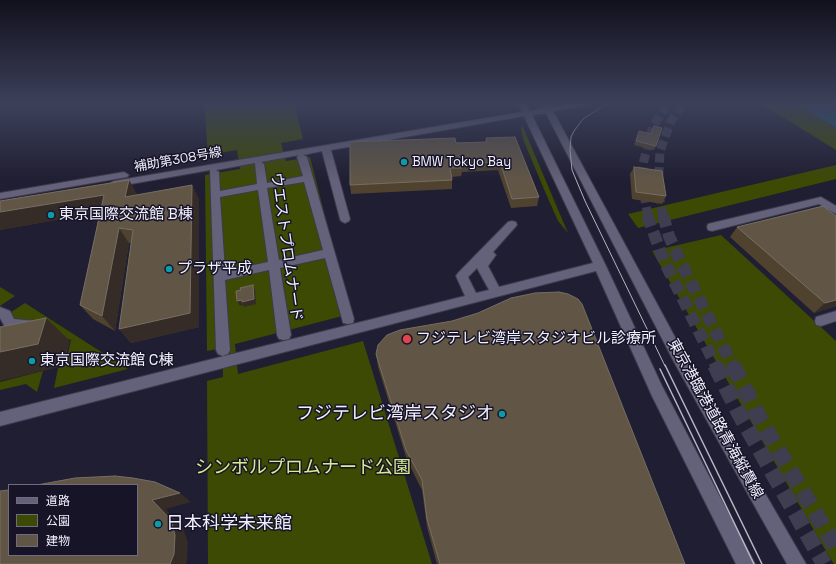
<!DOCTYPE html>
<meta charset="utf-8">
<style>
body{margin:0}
#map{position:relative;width:836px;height:564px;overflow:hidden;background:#201e32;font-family:"Space Grotesk","Noto Sans JP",sans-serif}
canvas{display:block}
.legend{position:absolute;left:8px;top:484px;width:130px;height:72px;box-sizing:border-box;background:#171428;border:1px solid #6e6c7e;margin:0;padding:5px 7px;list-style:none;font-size:12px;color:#f1f0fe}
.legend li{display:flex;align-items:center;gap:8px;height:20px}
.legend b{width:20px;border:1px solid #6e6c7e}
</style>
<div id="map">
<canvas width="836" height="564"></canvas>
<ul class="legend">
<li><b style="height:5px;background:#64617a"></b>道路</li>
<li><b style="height:11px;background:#3c4a03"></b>公園</li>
<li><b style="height:11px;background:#615646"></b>建物</li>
</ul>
</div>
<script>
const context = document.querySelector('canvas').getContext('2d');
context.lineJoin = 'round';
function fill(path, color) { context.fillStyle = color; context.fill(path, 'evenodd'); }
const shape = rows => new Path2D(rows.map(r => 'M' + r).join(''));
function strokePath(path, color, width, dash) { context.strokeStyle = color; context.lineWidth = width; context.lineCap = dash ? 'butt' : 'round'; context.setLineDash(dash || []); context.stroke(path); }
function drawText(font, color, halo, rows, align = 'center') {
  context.font = font + ' "Space Grotesk","Noto Sans JP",sans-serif'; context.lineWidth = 3; context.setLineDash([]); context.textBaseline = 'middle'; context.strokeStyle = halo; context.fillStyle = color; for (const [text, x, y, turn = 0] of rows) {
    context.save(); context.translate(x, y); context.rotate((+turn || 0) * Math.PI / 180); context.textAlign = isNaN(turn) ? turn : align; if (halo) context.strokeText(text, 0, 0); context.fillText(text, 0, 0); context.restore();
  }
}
const green = shape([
 [204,103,294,103,303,139,281,143,286,161,310,157,350,314,235,344,238,374,363,341,432,564,208,564,207,381,223,377,222,348,207,351,205,175,240,169,237,150,208,155],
 [760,103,794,103,836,128,836,150],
 [521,127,523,127,568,233,558,221,546,194,523,139],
 [836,165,836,179,638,228,628,214],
 [721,235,836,341,836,564,834,564,830,558,652,251],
 [0,287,15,296,0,306],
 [25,303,128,369,54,388,58,368,65,366,71,340,13,321,8,314],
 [43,371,37,392,26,384,0,390,0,382]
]);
const water = shape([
 [794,103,836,103,836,128]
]);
const minorTunnelFar2 = shape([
 [648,216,643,190,642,173,644,160,653,126,665,108,671,103],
 [663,216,658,190,660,151,671,121,677,112,687,103]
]);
const minorTunnelFar1 = shape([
 [647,215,664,261,716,366],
 [663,215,669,236,679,259,733,366]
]);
const minorTunnel = shape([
 [715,365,739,413,824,564],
 [733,365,760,419,836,548]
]);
const minor = shape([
 [518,103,526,103,530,111,544,108,541,103,549,103,551,107,574,103,593,103,589,105,553,111,683,352,806,564,787,564,673,360,546,113,532,115,606,266,662,386,755,564,736,564,652,396,596,271,0,426,0,412,465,296,456,276,458,273,508,222,512,221,516,222,517,225,493,252,496,255,488,266,499,287,593,263,524,116,331,150,350,219,349,221,345,223,341,221,340,219,322,151,303,155,307,157,354,319,353,323,348,324,343,323,342,319,325,258,280,268,291,335,289,339,284,340,279,339,277,335,269,270,225,280,230,350,228,354,223,356,218,354,216,350,210,170,114,187,109,184,114,181,522,112,518,103],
 [299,155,297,157,303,176,267,183,264,164,261,162,299,155],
 [255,163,257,184,220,191,219,172,216,170,255,163],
 [304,182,323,250,279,260,267,188,304,182],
 [258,190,268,262,225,271,220,197,258,190],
 [477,268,489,290,476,293,468,277,477,268],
 [124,172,129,175,127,177,0,199,0,193,124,172],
 [821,197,836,206,836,214,819,204,712,231,708,230,707,227,708,224,712,223,821,197],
 [0,307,10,311,14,319,35,321,36,325,35,329,17,330,5,327,0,318,0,307],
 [836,311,836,321,821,326,816,325,815,321,816,317,836,311]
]);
const tramFar1 = shape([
 [608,103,583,119,574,131,571,137,570,150,572,170,585,201,665,366]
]);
const tram = shape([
 [665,365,762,564],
 [660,369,754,564]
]);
const wall = shape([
 [654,126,656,146,654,150,634,145,639,131,651,134],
 [486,138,539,197,537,206,511,208,498,170,462,172,461,176,452,177,452,189,351,194,350,185,456,143,485,142],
 [634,167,666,196,662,204,632,199,630,174],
 [129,180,137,195,192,185,199,200,199,327,131,343,119,329,131,243,129,243,115,331,93,319,80,305,100,212,0,230,0,201],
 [836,216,836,306,814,313,730,237,737,227],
 [376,354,685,564,437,564,427,527,422,490,407,460,378,367]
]);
const shadedWall = shape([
 [129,180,137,195,125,197],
 [192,185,199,200,199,327,131,343,119,329],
 [104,195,114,210,0,230,0,212],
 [119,228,129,243,115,331,102,316],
 [253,285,255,290,256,304,244,307,243,305,240,306,237,301,242,300],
 [836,300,836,306,814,313,825,303],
 [46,318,70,341,64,366,0,381,0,352],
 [180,493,191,502,166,509,183,528,188,543,187,561,186,564,170,564,152,500]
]);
const building = shape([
 [654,126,662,128,656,146,636,141,639,131,651,134,654,126],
 [515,137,539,197,512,199,500,162,461,163,462,168,450,168,452,180,350,185,350,142,455,138,456,143,487,142,486,138,515,137],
 [634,167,662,171,666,196,636,192,634,167],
 [129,180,125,197,192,185,190,313,119,329,133,230,119,228,102,316,80,305,104,195,0,212,0,201,129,180],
 [823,206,836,216,836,300,825,303,737,227,823,206],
 [253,285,254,299,242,302,242,300,237,301,236,291,241,290,240,288,253,285],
 [559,292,568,294,578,299,582,304,685,564,440,564,427,519,422,480,406,450,376,354,378,345,387,335,400,330,452,321,478,313,511,298,535,293,559,292],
 [46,318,38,344,0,352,0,327,46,318],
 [115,476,133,478,155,482,180,493,152,500,171,520,175,535,174,554,170,564,0,564,0,491,9,490,9,555,137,555,137,485,37,485,75,478,115,476]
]);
const markers = [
 [404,162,4,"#0f9aa8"],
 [51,215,4,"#0f9aa8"],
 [169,269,4,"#0f9aa8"],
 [407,339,5,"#e0444e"],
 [32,361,4,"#0f9aa8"],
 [502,414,4,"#0f9aa8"],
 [158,524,4,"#0f9aa8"]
];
const farStreetnames = [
 ["補助第308号線",178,160,-10]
];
const farPoinames = [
 ["BMW Tokyo Bay",412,162]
];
const poiNames = [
 ["東京国際交流館 B棟",59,215],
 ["プラザ平成",177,269],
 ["フジテレビ湾岸スタジオビル診療所",416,339],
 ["東京国際交流館 C棟",40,361]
];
const streetNames = [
 ["ウエストプロムナード",286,247,82],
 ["東京港臨港道路青海縦貫線",715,419,61]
];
const nearPoinames = [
 ["フジテレビ湾岸スタジオ",494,414],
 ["日本科学未来館",166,524,"left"]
];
const nearParknames = [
 ["シンボルプロムナード公園",303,468]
];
fill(green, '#3c4a03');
fill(water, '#185c72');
strokePath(minorTunnelFar2, '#3f3e51', 9, [9, 4.5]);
strokePath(minorTunnelFar1, '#3f3e51', 12, [12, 6]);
strokePath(minorTunnel, '#3f3e51', 16, [16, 8]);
strokePath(minor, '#3d3a4c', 2);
fill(minor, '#64617a');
strokePath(tramFar1, '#b7b5c5', 1);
strokePath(tram, '#b7b5c5', 1.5);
fill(wall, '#4f4330');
fill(shadedWall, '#352c27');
fill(building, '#615646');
strokePath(building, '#776e63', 1);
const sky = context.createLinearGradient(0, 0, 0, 182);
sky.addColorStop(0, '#12101c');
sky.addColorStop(0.57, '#3c415a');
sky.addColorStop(1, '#3c415a00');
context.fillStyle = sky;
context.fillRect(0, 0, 836, 182);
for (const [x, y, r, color] of markers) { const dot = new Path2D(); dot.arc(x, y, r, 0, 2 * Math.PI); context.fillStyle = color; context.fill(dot); strokePath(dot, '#171428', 1.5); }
drawText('13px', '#f1f0fe', '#171428', farStreetnames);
drawText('13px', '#f1f0fe', '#171428', farPoinames, 'left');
drawText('15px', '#f1f0fe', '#171428', poiNames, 'left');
drawText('15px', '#f1f0fe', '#171428', streetNames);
drawText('18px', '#f1f0fe', '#171428', nearPoinames, 'right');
drawText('18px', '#d3ed8f', '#171428', nearParknames);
</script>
